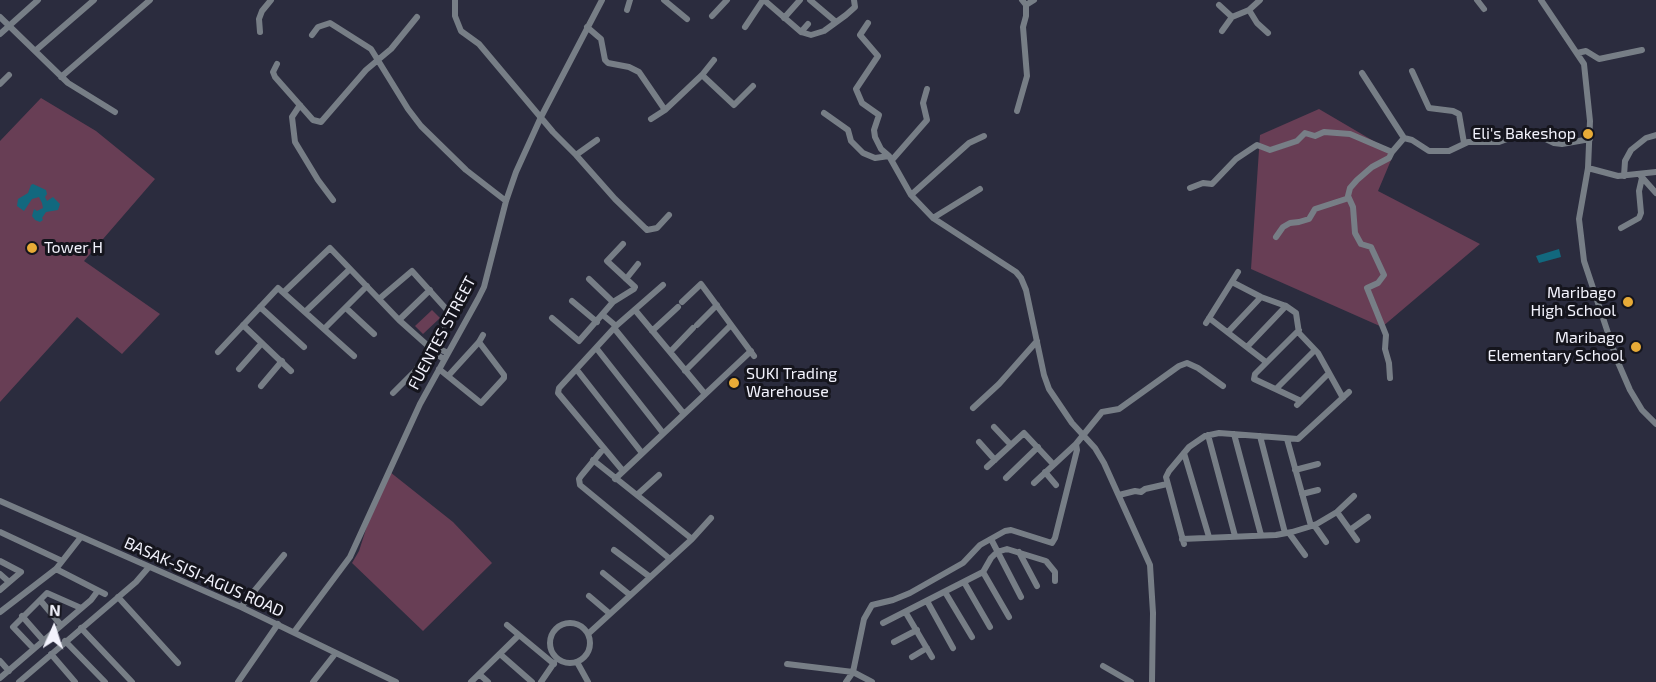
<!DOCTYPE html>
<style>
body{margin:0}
#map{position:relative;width:1656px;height:682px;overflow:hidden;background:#2b2c3e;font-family:"Exo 2",sans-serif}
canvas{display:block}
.north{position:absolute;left:24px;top:598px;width:60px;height:60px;-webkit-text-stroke:4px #15151d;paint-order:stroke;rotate:3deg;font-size:16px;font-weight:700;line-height:24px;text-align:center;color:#f3f3fd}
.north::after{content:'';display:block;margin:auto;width:21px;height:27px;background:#f3f3fd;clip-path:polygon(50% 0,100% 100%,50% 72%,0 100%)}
</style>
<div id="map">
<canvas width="1656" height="682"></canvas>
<div class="north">N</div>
</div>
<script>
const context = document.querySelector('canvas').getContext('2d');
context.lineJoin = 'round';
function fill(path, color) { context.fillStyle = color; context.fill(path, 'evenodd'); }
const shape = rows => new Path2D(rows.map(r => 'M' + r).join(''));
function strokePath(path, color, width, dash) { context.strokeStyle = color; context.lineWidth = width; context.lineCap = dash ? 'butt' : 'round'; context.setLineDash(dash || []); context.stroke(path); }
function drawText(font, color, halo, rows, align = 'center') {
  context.font = font + ' "Exo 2",sans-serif'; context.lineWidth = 6; context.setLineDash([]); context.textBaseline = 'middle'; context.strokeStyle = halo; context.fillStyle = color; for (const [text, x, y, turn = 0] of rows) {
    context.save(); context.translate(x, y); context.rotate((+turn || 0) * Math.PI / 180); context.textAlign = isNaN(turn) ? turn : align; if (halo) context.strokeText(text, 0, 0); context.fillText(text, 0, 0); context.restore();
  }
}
const green = shape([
 [41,98,96,131,155,179,84,261,160,314,122,354,77,317,0,402,0,141],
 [1319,109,1394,153,1378,191,1480,244,1382,327,1251,269,1260,135],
 [432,310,440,318,423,334,415,326],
 [390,472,453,522,492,563,423,631,352,563,359,551,367,526]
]);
const water = shape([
 [33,184,46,190,47,194,45,197,47,201,53,197,60,204,58,210,46,212,42,218,43,220,40,222,35,220,32,216,34,209,37,211,43,208,42,203,39,197,32,199,24,211,17,206,18,199,28,193,31,185],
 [1559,249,1561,257,1539,263,1536,256]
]);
const minor = shape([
 [455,0,455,16,461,31,479,44,553,132,576,155,615,199,647,230,657,228,669,215],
 [664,0,687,19],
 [764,0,801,32,811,35,824,31,846,15,855,7,854,0],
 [810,0,836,22],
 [1477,0,1484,9],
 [1541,0,1584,64,1590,121,1588,168,1579,219,1584,261,1617,360,1630,390,1642,410,1656,424],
 [1026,5,1034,0],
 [1219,5,1232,17],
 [627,10,630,0],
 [1249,10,1257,23,1268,33],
 [712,16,727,0],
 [0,17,68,83,115,112],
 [784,18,800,0],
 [868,23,860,35,878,56,856,89,862,103,879,115,874,130,875,137,881,149,889,156,911,195,933,218,1016,272,1021,278,1026,290,1044,375,1049,389,1072,423,1095,448,1104,463,1150,565,1153,613,1152,682],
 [587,27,601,39,605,60,608,63,629,67,639,72,665,110],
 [745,27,763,0],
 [1222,31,1232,17,1249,10,1260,0],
 [260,32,259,19,262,11,271,0],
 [801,32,808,24],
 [0,34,38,0],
 [312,35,318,27,330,23,371,49,408,109,421,126,466,170,506,201],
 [35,51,94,0],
 [1577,53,1586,51,1599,59,1642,50],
 [277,64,273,72,275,77,313,120,321,122,366,70,391,49,417,17],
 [1412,71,1429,108,1453,111,1459,114,1464,143],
 [1362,73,1404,138,1412,140,1429,151,1449,151,1468,142,1499,142,1529,131,1554,143,1562,144,1590,139],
 [702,75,734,105,753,86],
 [61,77,150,0],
 [0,84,9,75],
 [300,105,292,117,295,142,318,180,333,200],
 [1017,111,1027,76,1023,27,1026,16,1026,5,1022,0],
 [824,113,848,130,851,141,863,153,875,158,889,156],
 [651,119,665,110,702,75,714,60],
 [576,155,597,140],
 [892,160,927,120,923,103,927,89],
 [1588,168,1618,176,1656,172],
 [1640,175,1656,193],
 [1624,176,1625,161,1631,150,1646,138,1656,135],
 [1190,188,1203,183,1212,184,1236,159,1257,145,1270,150,1297,141,1305,133,1315,136,1324,132,1350,134,1392,152,1404,138],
 [911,195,969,143,984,136],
 [933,218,980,189],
 [1621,228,1639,218,1641,213,1639,191,1642,178],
 [1276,237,1283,227,1290,223,1299,222,1309,219,1315,209,1349,198],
 [589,279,613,302],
 [626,279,638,264],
 [1232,282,1261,297,1286,306,1296,313,1299,333,1318,353,1343,398],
 [284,292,330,248,399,320,427,345,429,350,444,359],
 [379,299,412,271,448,311,447,320,416,370,393,393],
 [572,301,597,322],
 [682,302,701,284,754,356],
 [260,307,304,347],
 [346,308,374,334],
 [635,310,705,394],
 [305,312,350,269],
 [603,315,616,326],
 [552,318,579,341,613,302,634,289,635,287,607,261,623,244],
 [1209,318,1266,362],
 [399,320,430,290],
 [1206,323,1238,272],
 [243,325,291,371],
 [697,325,717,305],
 [614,328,684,414],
 [324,329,367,286],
 [1299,330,1255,374,1254,379,1301,401],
 [652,331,678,307],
 [1228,332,1261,297],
 [431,345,448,353],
 [1247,347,1286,306],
 [597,349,663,433],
 [218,352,278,288,354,356],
 [670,352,693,328],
 [239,369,262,343],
 [439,369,481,403,504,378,504,375,479,342],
 [577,370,642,453],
 [685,371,731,325],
 [449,375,479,342,483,335],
 [1390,378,1389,363,1385,349,1386,335,1367,288,1378,283,1384,275,1371,247,1361,244,1355,233,1353,207,1348,196,1350,188,1357,180,1372,167,1389,158,1392,152],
 [261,386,282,361],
 [1276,389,1315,350],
 [1297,405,1329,373],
 [973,408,999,384,1037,341],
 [994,427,1010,444],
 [1234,434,1261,535],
 [1208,435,1235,536],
 [1260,436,1285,533],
 [1287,439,1311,526],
 [979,442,995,460],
 [604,448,581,476,579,479,580,485,670,559],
 [1184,453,1209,537],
 [593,460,692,539],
 [987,467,1024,433,1053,464],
 [1295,470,1318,464],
 [623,471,558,393,559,388,616,326,663,285],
 [1045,472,1056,485],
 [1006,478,1038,447],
 [615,479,751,351],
 [1034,483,1076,444,1102,412,1119,409,1179,366,1187,363,1198,368,1223,386],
 [638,494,659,475],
 [1302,494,1318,490],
 [1119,495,1135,491,1141,492,1145,489,1167,484],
 [0,501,241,607,396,682],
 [1337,512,1357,540],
 [1314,525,1326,542],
 [1350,530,1368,517],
 [0,532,62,561],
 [1289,533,1305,555],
 [991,539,1021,597],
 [1182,539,1276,535,1292,532,1315,525,1337,512,1354,496],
 [1184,544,1166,477,1169,471,1189,447,1205,436,1219,433,1298,439,1349,392],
 [614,550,650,577],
 [1019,552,1037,586],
 [0,561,21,572,0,590],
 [56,569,105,594],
 [983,572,1009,617],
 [603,573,630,595],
 [0,574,9,582],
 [964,582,990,627],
 [945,592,972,637],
 [589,596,609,613],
 [118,597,178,663],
 [40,600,61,625],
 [927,601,953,648],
 [241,607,284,555],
 [0,612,56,569,81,537],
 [906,613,932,657],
 [22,616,43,640],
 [883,623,983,572,991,558,997,552,1007,549,1046,561,1055,572,1055,581],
 '550 643a20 20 0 1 1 40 0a20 20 0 1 1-40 0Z',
 [507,625,554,664],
 [81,628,132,682],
 [294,632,350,557,420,404,478,299,484,287,506,201,516,172,541,117,602,0],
 [588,634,692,539,711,518],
 [65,641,105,682],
 [894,642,917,630],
 [33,648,13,627,47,593,81,608],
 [51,654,75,682],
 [500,654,532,682],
 [912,657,927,648],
 [0,661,9,671],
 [577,662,588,682],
 [787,664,853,672,872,682],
 [1103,666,1131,682],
 [479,674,488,682],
 [0,678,91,600,97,592],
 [19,682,136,582,149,567],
 [238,682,278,624],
 [313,682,335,654],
 [471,682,519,635],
 [541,682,554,663],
 [846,682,853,672,864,619,872,605,893,600,910,593,963,563,980,545,1005,531,1011,530,1052,543,1055,538,1077,450,1076,444]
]);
const markers = [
 [1588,134,6,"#e8ab37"],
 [32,248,6,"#e8ab37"],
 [1628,302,6,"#e8ab37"],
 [1636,347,6,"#e8ab37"],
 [734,383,6,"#e8ab37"]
];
const poiNames = [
 ["Eli's Bakeshop",1576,134],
 ["Tower H",44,248,"left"],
 ["Maribago",1616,293],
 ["High School",1616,311],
 ["Maribago",1624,338],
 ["Elementary School",1624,356],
 ["SUKI Trading",746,374,"left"],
 ["Warehouse",746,392,"left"]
];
const streetNames = [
 ["FUENTES STREET",442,333,-62],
 ["BASAK-SISI-AGUS ROAD",204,577,24]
];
fill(green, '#683e55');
fill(water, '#12687e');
strokePath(minor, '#777e86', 6);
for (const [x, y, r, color] of markers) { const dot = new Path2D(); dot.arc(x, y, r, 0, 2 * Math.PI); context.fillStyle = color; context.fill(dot); strokePath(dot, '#15151d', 2); }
drawText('16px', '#f3f3fd', '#15151d', poiNames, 'right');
drawText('16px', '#f3f3fd', '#15151d', streetNames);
</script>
